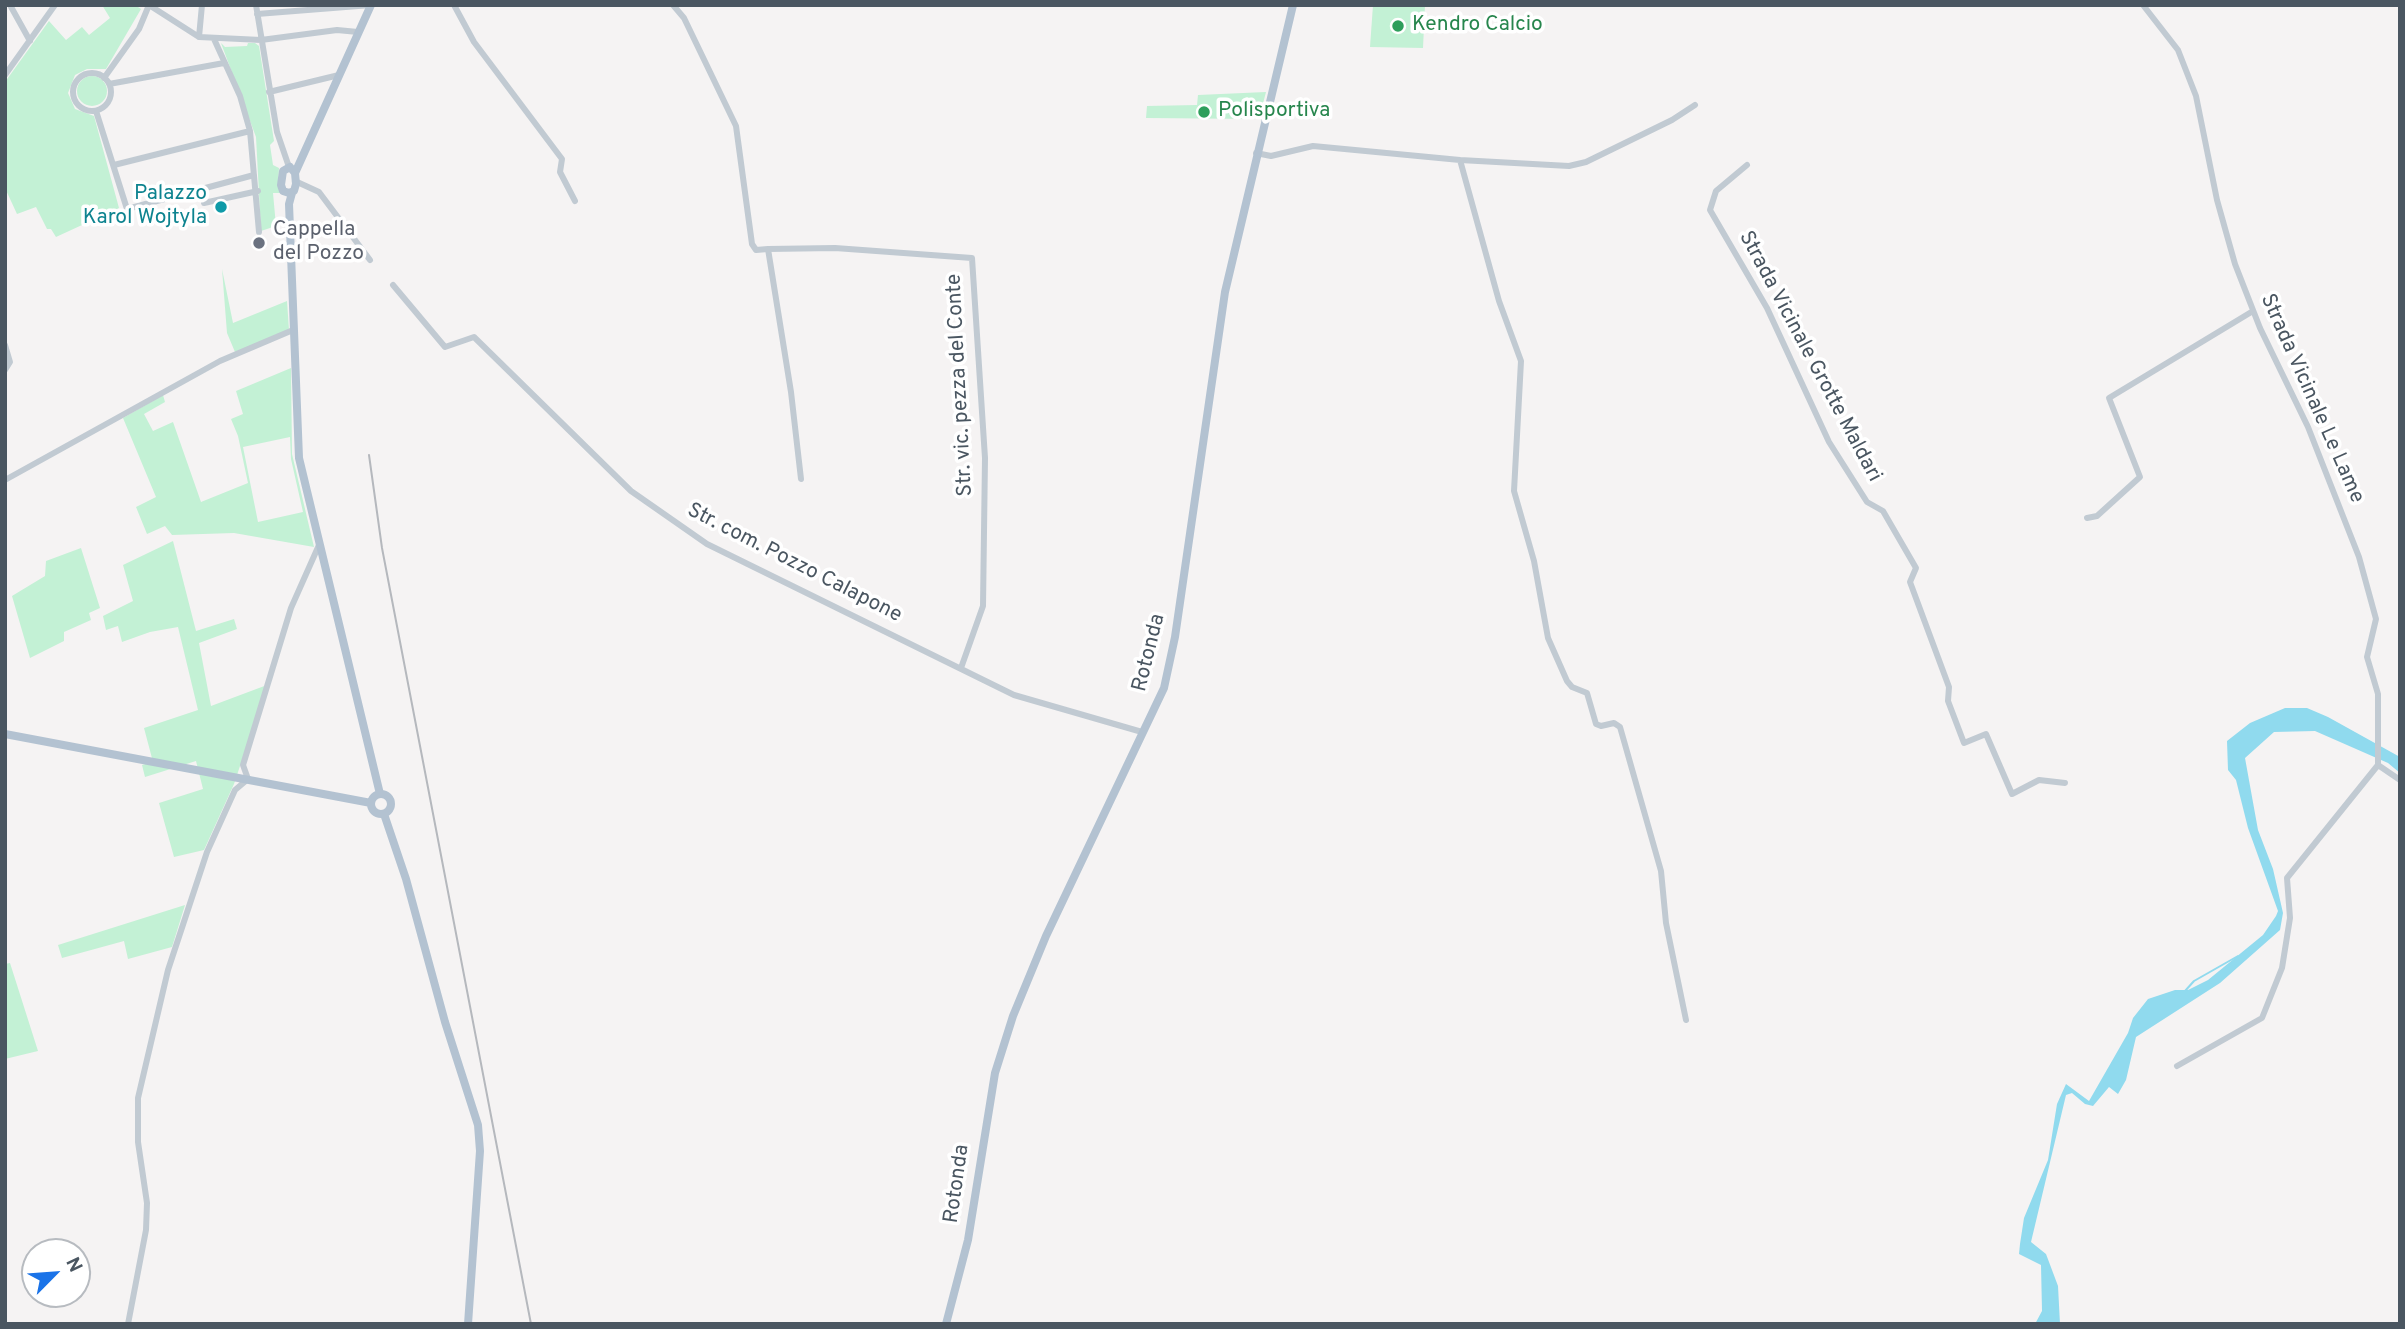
<!DOCTYPE html>
<style>
body{margin:0}
#map{position:relative;width:2405px;height:1329px;overflow:hidden;background:#f5f3f3;font-family:Overpass,sans-serif}
canvas{display:block}
.frame{position:absolute;inset:0;border:7px solid #4a5661;pointer-events:none}
.north{position:absolute;left:21px;top:1238px;width:70px;height:70px;box-sizing:border-box;background:#fff;border:2px solid #b7bbc0;border-radius:50%;rotate:65deg;font-size:19px;font-weight:700;line-height:28px;text-align:center;color:#4a5661}
.north::after{content:'';display:block;margin:auto;width:24px;height:32px;background:#1a73e8;clip-path:polygon(50% 0,100% 100%,50% 72%,0 100%)}
</style>
<div id="map">
<canvas width="2405" height="1329"></canvas>
<div class="frame"></div>
<div class="north">N</div>
</div>
<script>
const context = document.querySelector('canvas').getContext('2d');
context.lineJoin = 'round';
function fill(path, color) { context.fillStyle = color; context.fill(path, 'evenodd'); }
const shape = rows => new Path2D(rows.map(r => 'M' + r).join(''));
function strokePath(path, color, width, dash) { context.strokeStyle = color; context.lineWidth = width; context.lineCap = dash ? 'butt' : 'round'; context.setLineDash(dash || []); context.stroke(path); }
function drawText(font, color, halo, rows, align = 'center') {
  context.font = font + ' Overpass,sans-serif'; context.lineWidth = 7; context.setLineDash([]); context.textBaseline = 'middle'; context.strokeStyle = halo; context.fillStyle = color; for (const [text, x, y, turn = 0] of rows) {
    context.save(); context.translate(x, y); context.rotate((+turn || 0) * Math.PI / 180); context.textAlign = isNaN(turn) ? turn : align; if (halo) context.strokeText(text, 0, 0); context.fillText(text, 0, 0); context.restore();
  }
}
const green = shape([
 [102,5,135,5,141,9,106,69,87,69,75,75,68,93,75,109,94,116,119,208,56,237,51,229,47,229,36,207,17,214,5,188,5,82,49,21,66,40,82,27,89,35,110,18],
 [1373,5,1425,5,1423,48,1370,47],
 [221,43,225,47,247,46,248,43,255,43,259,46,274,141,270,145,273,165,279,168,278,185,281,193,273,193,276,226,261,231,256,137],
 '77 91a15 15 0 1 1 30 0a15 15 0 1 1-30 0Z',
 [1266,92,1259,119,1146,118,1147,106,1197,105,1198,95],
 [222,269,233,323,287,301,289,330,235,352,227,333],
 [291,368,292,454,314,547,234,533,172,535,165,526,147,534,136,507,156,497,123,418,163,395,165,402,144,414,153,431,173,422,201,502,248,483,238,436,231,419,243,414,236,391],
 [290,437,291,459,303,512,258,522,243,447],
 [173,541,196,631,234,619,237,629,199,643,211,706,267,685,234,784,204,850,174,857,159,803,203,789,196,761,145,777,142,765,153,762,144,728,198,710,178,627,150,632,122,642,118,626,106,630,103,616,133,601,123,565],
 [81,548,100,608,89,613,91,620,64,632,64,641,30,658,12,596,45,576,46,561],
 [185,905,172,947,128,959,124,941,62,958,58,945],
 [10,963,38,1051,5,1059,5,964]
]);
const water = shape([
 [2285,708,2307,708,2328,717,2400,757,2400,773,2388,763,2315,731,2274,732,2245,758,2258,830,2273,869,2283,913,2280,930,2220,983,2136,1037,2126,1080,2118,1094,2109,1087,2093,1106,2085,1104,2072,1093,2066,1095,2031,1242,2046,1254,2058,1286,2060,1324,2035,1324,2042,1311,2041,1265,2019,1254,2020,1244,2024,1218,2048,1160,2057,1104,2066,1084,2089,1101,2128,1033,2133,1018,2148,999,2175,990,2188,990,2208,980,2263,935,2276,916,2278,911,2248,828,2236,780,2228,770,2227,741,2250,723]
]);
const stream = shape([
 [2185,991,2194,981,2238,956]
]);
const minor = shape([
 [10,5,30,41],
 [149,5,199,37,261,40,337,30,358,32],
 [256,5,277,132,289,167],
 [454,5,474,42,562,159,560,172,575,201],
 [673,5,684,18,736,126,752,244,756,250,768,249,791,392,801,479],
 [2143,5,2178,50,2196,96,2217,200,2235,264,2260,328,2308,427,2359,557,2376,619,2367,657,2378,694,2378,765],
 [257,14,371,5],
 [199,37,202,5],
 [214,39,240,96,250,131,259,232],
 '73 92a19 19 0 1 1 38 0a19 19 0 1 1-38 0Z',
 [5,75,55,5],
 [104,78,139,29,149,5],
 [109,84,224,63],
 [269,92,339,75],
 [96,111,127,209,254,175],
 [1256,153,1271,156,1313,146,1460,160,1499,301,1521,361,1514,491,1534,561,1548,638,1567,681,1572,687,1587,693,1596,724,1601,726,1614,723,1620,727,1661,871,1666,923,1686,1020],
 [1460,160,1569,166,1586,162,1672,120,1695,105],
 [114,165,250,131],
 [1747,165,1716,191,1710,210,1767,308,1829,442,1867,502,1883,511,1916,568,1910,582,1949,687,1948,701,1964,743,1986,734,2012,794,2039,780,2065,783],
 [295,181,319,192,370,260],
 [204,203,258,191],
 [768,249,835,248,972,258,985,458,983,606,961,668],
 [393,285,445,347,474,337,631,491,707,544,1014,695,1142,732],
 [5,345,10,362,5,370],
 [5,480,220,361,293,330],
 [2087,518,2097,516,2140,477,2109,398,2253,311],
 [2378,765,2400,780],
 [2177,1066,2262,1018,2282,968,2290,918,2287,878,2378,765],
 [128,1324,146,1230,147,1203,138,1142,138,1098,168,970,207,852,235,790,248,779,243,765,291,608,319,545]
]);
const major = shape([
 [290,167,295,173,296,184,294,191,289,193,283,191,281,185,283,171,290,167],
 [295,173,371,5],
 [292,193,289,204,299,458,380,794],
 [5,734,371,803],
 '371 804a10 10 0 1 1 20 0a10 10 0 1 1-20 0Z',
 [384,814,406,879,445,1022,478,1125,480,1151,468,1324],
 [946,1324,968,1240,995,1073,1013,1016,1046,936,1164,688,1175,637,1225,292,1293,5]
]);
const rail = shape([
 [369,455,382,548,531,1324]
]);
const markers = [
 [1398,26,7,"#2e9e5b"],
 [1204,112,7,"#2e9e5b"],
 [221,207,7,"#0f9aa8"],
 [259,243,7,"#6b7280"]
];
const leisureNames = [
 ["Kendro Calcio",1412,26],
 ["Polisportiva",1218,112]
];
const cultureNames = [
 ["Palazzo",207,195],
 ["Karol Wojtyla",207,219]
];
const worshipNames = [
 ["Cappella",273,231],
 ["del Pozzo",273,255]
];
const streetNames = [
 ["Strada Vicinale Grotte Maldari",1809,357,62],
 ["Str. vic. pezza del Conte",961,385,-93],
 ["Strada Vicinale Le Lame",2311,399,66],
 ["Str. com. Pozzo Calapone",794,564,27],
 ["Rotonda",1150,653,-76],
 ["Rotonda",958,1184,-82]
];
fill(green, '#c3f1d5');
fill(water, '#90daee');
strokePath(stream, '#90daee', 2);
strokePath(minor, '#c1cad2', 6);
strokePath(major, '#b3c2d1', 8);
strokePath(rail, '#b5b8bd', 2);
for (const [x, y, r, color] of markers) { const dot = new Path2D(); dot.arc(x, y, r, 0, 2 * Math.PI); context.fillStyle = color; context.fill(dot); strokePath(dot, '#fff', 2.5); }
drawText('21px', '#27864d', '#fff', leisureNames, 'left');
drawText('21px', '#0d838f', '#fff', cultureNames, 'right');
drawText('21px', '#5b616d', '#fff', worshipNames, 'left');
drawText('21px', '#4a5661', '#fff', streetNames);
</script>
